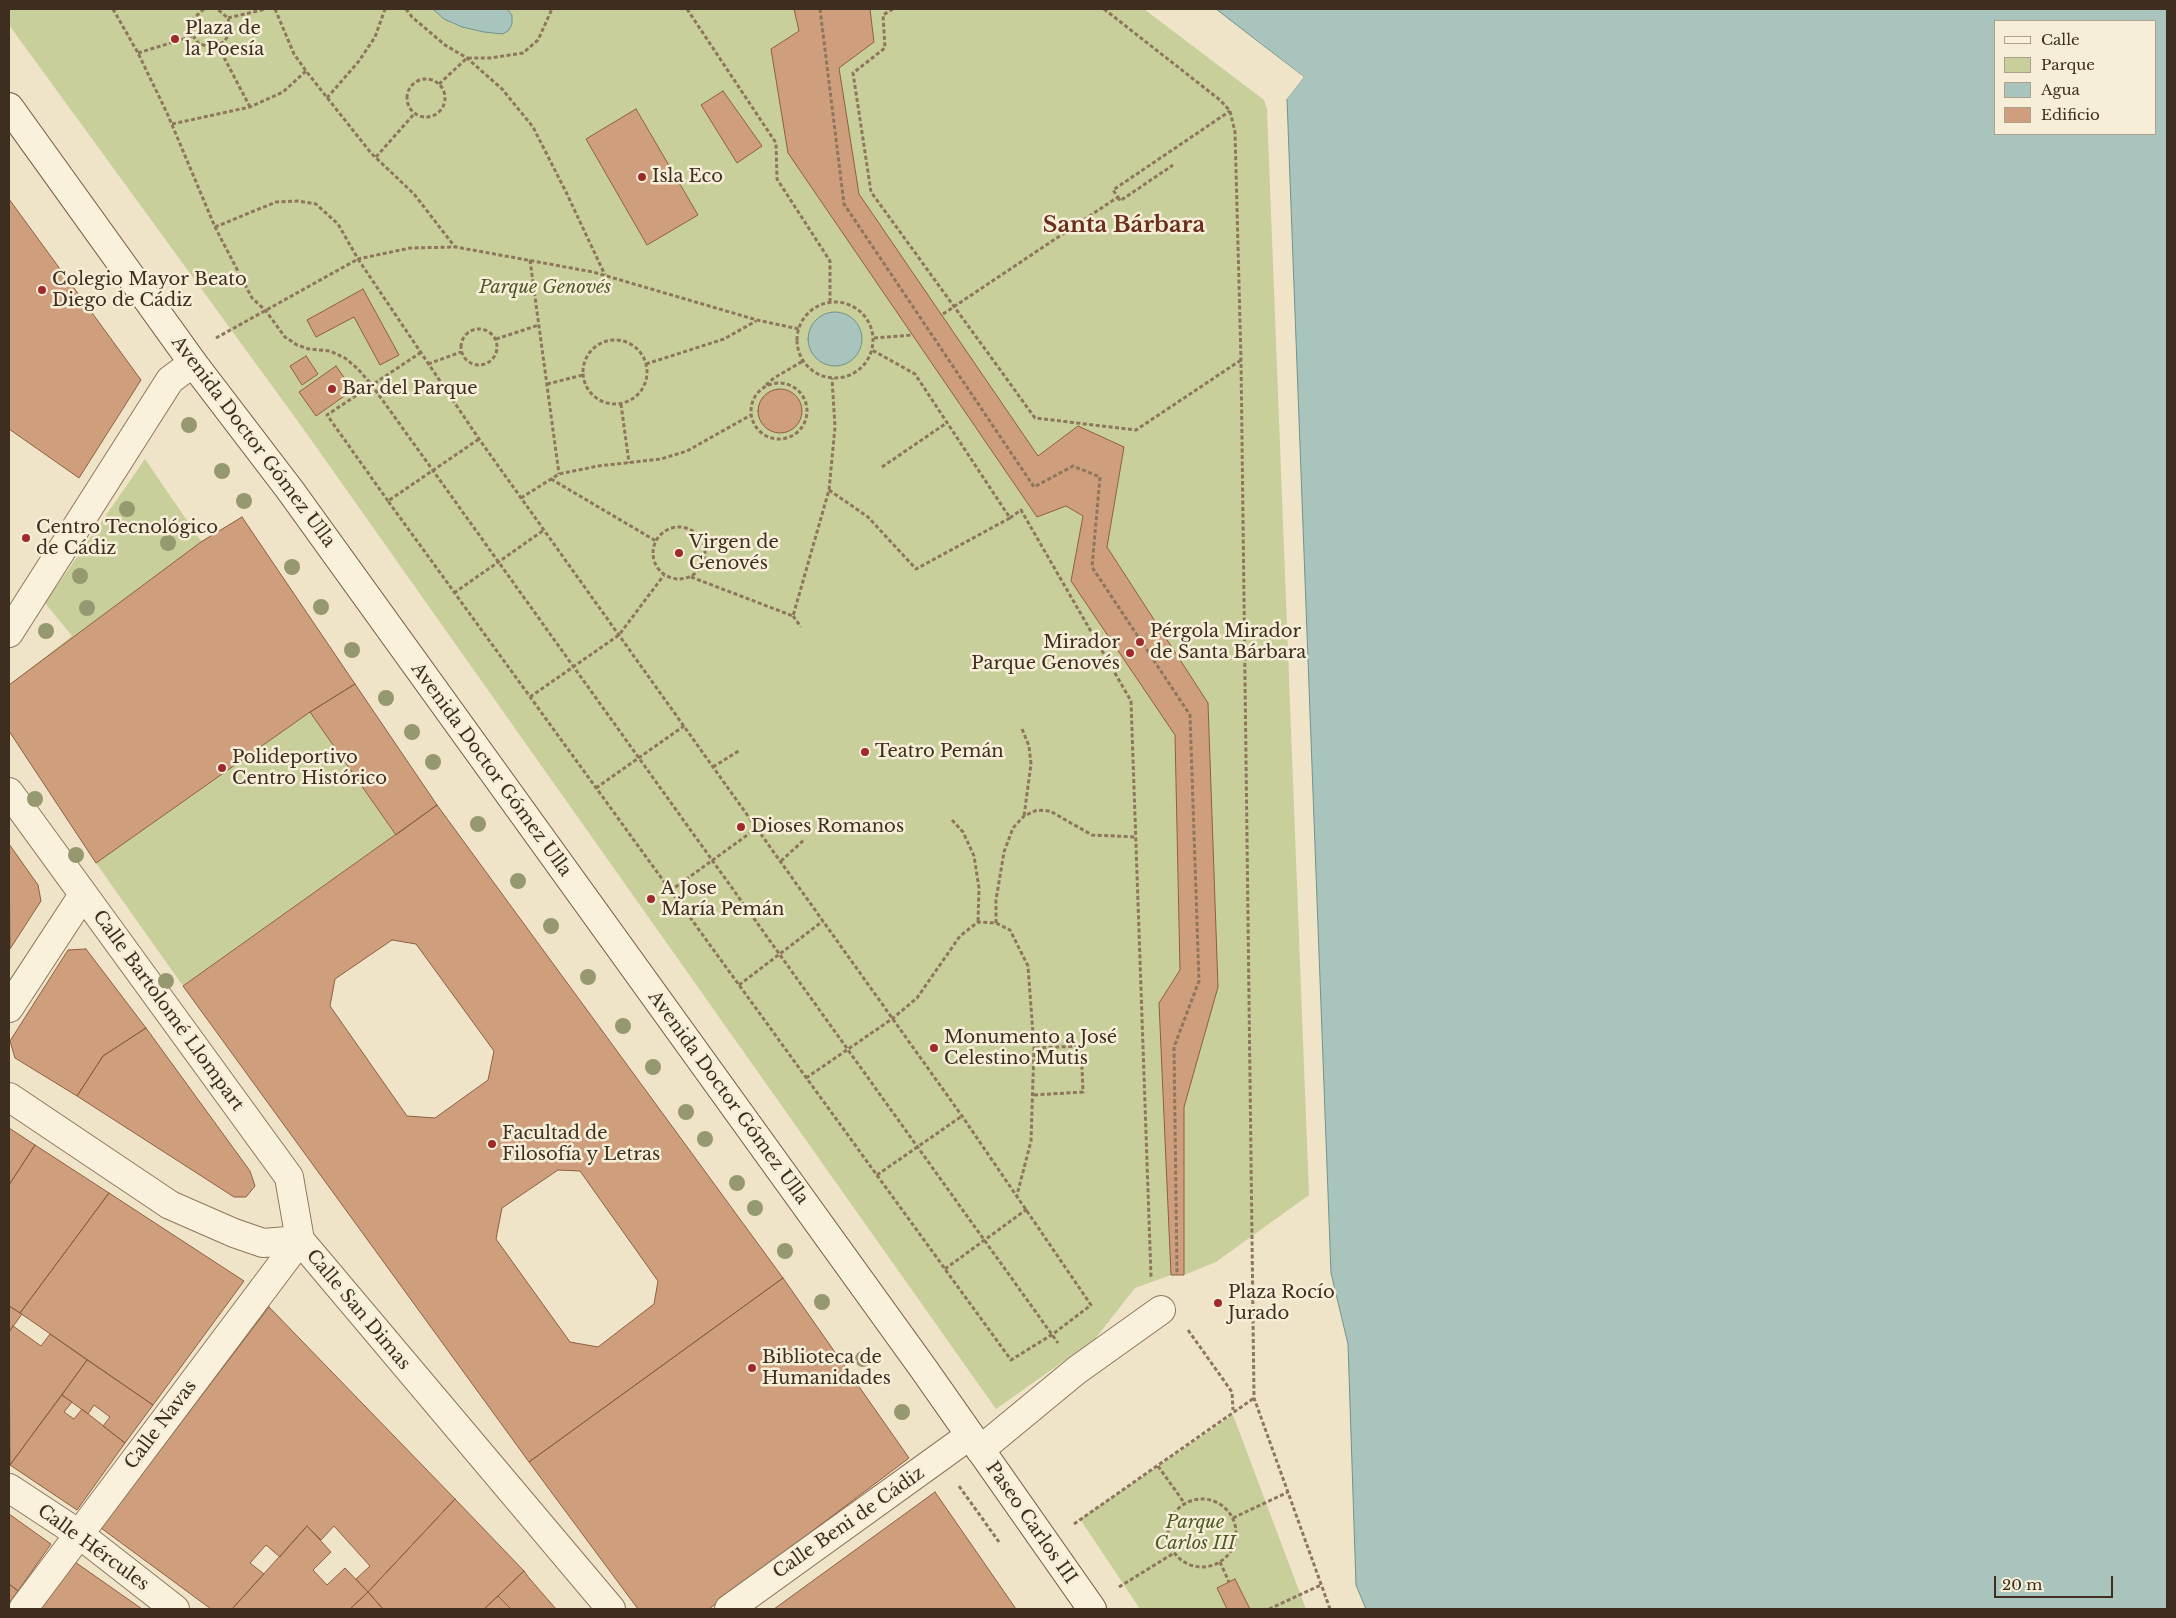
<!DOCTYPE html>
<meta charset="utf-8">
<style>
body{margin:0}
#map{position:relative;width:2176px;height:1618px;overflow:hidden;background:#f0e4c8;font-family:"Libre Baskerville",serif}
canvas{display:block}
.frame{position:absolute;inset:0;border:10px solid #3d2e20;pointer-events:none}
.legend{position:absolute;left:1994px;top:20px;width:162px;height:115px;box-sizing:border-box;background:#f7eed8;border:1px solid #ada18e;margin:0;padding:6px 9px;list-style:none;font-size:15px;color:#3d2e20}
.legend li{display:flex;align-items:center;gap:10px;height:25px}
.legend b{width:25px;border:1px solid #ada18e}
.scale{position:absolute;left:1994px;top:1576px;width:119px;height:22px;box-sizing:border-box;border:2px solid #3d2e20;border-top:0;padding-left:6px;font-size:15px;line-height:18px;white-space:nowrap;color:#3d2e20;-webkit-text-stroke:4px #f7eed8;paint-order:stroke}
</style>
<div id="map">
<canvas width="2176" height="1618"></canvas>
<div class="frame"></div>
<ul class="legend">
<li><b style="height:6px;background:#faf1dc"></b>Calle</li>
<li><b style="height:14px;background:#c9cf9b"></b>Parque</li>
<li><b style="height:14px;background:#a9c4bc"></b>Agua</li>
<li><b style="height:14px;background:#cf9f7d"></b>Edificio</li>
</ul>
<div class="scale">20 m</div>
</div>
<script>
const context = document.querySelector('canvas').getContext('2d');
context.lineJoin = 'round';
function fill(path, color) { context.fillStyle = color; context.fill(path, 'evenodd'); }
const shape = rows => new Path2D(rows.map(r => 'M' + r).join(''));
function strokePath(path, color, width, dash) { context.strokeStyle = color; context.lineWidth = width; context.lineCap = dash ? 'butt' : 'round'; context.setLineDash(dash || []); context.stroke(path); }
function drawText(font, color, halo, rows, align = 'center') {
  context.font = font + ' "Libre Baskerville",serif'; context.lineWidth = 5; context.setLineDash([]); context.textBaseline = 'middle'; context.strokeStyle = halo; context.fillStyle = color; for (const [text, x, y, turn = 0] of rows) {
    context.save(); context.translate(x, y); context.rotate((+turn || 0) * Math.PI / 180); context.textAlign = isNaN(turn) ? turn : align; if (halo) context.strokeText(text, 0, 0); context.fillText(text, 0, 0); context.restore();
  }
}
const green = shape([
 [9,9,1144,9,1264,100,1267,109,1309,1195,1216,1262,1184,1275,1171,1275,1135,1288,1095,1339,996,1409,302,427,9,25],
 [145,459,201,541,242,517,437,805,183,986,96,863,9,731,9,685,72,636,45,603],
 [1233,1415,1306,1609,1140,1609,1080,1519]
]);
const water = shape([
 [433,9,507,9,512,15,512,24,509,30,503,34,484,32,462,27,444,19,433,9],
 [1216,9,2167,9,2167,1609,1366,1609,1356,1585,1348,1344,1331,1273,1287,99,1304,77,1216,9],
 [1995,21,2155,21,2155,134,1995,134,1995,21],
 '808 339a27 27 0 1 1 54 0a27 27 0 1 1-54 0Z'
]);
const pier = shape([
 [1214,9,1304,77,1287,99,1285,97,1300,77]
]);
const building = shape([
 [794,9,870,9,874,42,839,68,859,194,1038,456,1078,426,1124,447,1107,547,1208,703,1218,987,1184,1107,1184,1275,1171,1275,1159,1003,1180,970,1175,735,1071,581,1083,516,1066,506,1037,517,788,153,771,49,799,31,794,9],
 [723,91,762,146,737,163,701,105,723,91],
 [636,109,698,215,647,245,586,139,636,109],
 [9,199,141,380,79,478,9,429,9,199],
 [363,289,399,355,380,365,354,317,316,337,307,320,363,289],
 [306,356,318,374,302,385,290,366,306,356],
 [336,366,353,390,316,416,299,392,336,366],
 '758 411a22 22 0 1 1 44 0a22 22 0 1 1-44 0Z',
 [242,517,355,684,310,712,96,863,9,731,9,685,201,542,242,517],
 [355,684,437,805,396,835,310,712,355,684],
 [437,805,783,1278,529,1462,183,986,437,805],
 [392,940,416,944,494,1051,488,1080,435,1118,407,1116,330,1006,335,979,392,940],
 [558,1170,580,1171,658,1281,654,1304,598,1347,570,1342,496,1239,502,1208,558,1170],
 [9,844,38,885,41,901,10,949,9,844],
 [86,949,146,1028,103,1056,77,1096,15,1058,10,1041,68,950,86,949],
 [146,1028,250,1171,255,1186,246,1197,234,1197,77,1096,103,1056,146,1028],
 [9,1128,35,1145,9,1185,9,1128],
 [35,1145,109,1193,20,1313,9,1306,9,1185,35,1145],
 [109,1193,244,1281,153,1405,20,1313,109,1193],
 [783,1278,909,1458,709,1609,638,1609,529,1462,783,1278],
 [9,1306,22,1314,9,1332,9,1306],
 [269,1307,455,1499,368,1592,356,1579,370,1566,334,1526,321,1540,307,1526,280,1557,266,1545,250,1563,264,1574,232,1609,211,1609,101,1528,269,1307],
 [13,1326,41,1346,50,1334,87,1360,10,1465,9,1332,13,1326],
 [87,1360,153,1405,125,1443,103,1426,110,1417,94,1405,88,1414,62,1395,87,1360],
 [62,1395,72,1402,64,1412,74,1419,82,1409,125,1443,77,1510,10,1465,62,1395],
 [935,1492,1016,1609,774,1609,935,1492],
 [455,1499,524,1571,484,1609,383,1609,368,1592,455,1499],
 [9,1514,51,1544,18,1591,9,1584,9,1514],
 [307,1526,331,1552,313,1570,327,1585,345,1568,368,1592,350,1609,232,1609,307,1526],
 [75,1562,142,1609,40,1609,75,1562],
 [524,1571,529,1578,556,1609,511,1609,498,1596,524,1571],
 [1235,1579,1250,1609,1227,1609,1217,1588,1235,1579],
 [9,1584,18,1591,9,1603,9,1584],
 [368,1592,383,1609,350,1609,368,1592],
 [498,1596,511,1609,484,1609,498,1596]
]);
const path = shape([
 [113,9,138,53,167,113,215,227,252,298,266,311,285,337,297,345,309,349,330,351,345,358,358,369,371,384,1058,1343],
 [204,9,192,20,191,33,199,44,212,47,224,42,231,31,228,18,217,9],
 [275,9,294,54,306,71,371,153,414,194,455,247],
 [406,9,412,17,445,45,467,58,502,89,533,127,566,192,605,275],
 [687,9,776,143,777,179,830,261,830,302],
 [893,9,883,15,885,48,853,73,871,192,1035,418,1136,430,1241,360],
 [1104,9,1220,100,1230,111,1235,132,1241,360,1254,1398,1330,1609],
 [228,18,266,9],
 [218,46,250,107],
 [138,53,193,36],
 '407 98a19 19 0 1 1 38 0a19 19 0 1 1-38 0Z',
 [439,84,467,58,490,58,523,53,538,40,552,9],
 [327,98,359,61,375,37,385,9],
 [172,124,250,107,283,92,306,71],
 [376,157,414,114],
 [1118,197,1120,201,1173,165],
 [215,227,276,202,298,201,316,204,338,224,358,259,410,248,456,247,593,272,757,320,799,329],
 [530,260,559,474],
 '797 340a38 38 0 1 1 76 0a38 38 0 1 1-76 0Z',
 [943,314,1118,197,1113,190,1230,111],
 '461 347a18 18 0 1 1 36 0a18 18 0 1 1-36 0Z',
 [216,338,358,259,479,439,962,1116,1091,1305,1053,1334,1011,1360,388,501,479,439],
 [874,338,912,335],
 [496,339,539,325],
 '583 372a32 32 0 1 1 64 0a32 32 0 1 1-64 0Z',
 [428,364,461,352],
 [646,364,724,339,756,321],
 '751 411a28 28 0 1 1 56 0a28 28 0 1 1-56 0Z',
 [547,384,583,375],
 [766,385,774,378,803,361],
 [621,404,629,463],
 [882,467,948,422],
 [551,479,656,541],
 [829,490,868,517,916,569,1010,518,915,374,872,350],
 [521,498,559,474,598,466,661,459,687,451,751,415],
 [388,501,327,415,420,353],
 [1010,518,1021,510,1131,701,1151,1277],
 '653 553a26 26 0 1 1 52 0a26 26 0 1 1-52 0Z',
 [691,577,793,616,829,490,835,427,832,378],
 [454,593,544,530],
 [793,616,801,627],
 [530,697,619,635,664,575],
 [1022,729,1029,746,1031,764,1024,816],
 [713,767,740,750],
 [596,788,684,726],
 [952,820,963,832,974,856,979,888,978,922],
 [781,861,805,839],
 [670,891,757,828],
 [996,923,996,900,1004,852,1013,828,1024,816,1037,810,1050,811,1092,835,1136,837],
 [739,985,823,921],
 [806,1078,892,1019,917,998,960,936,978,922,996,923,1010,930,1028,966,1034,1048,1031,1141,1017,1195],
 [1034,1095,1083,1092,1081,1046,1034,1048],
 [877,1175,962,1116],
 [945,1269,1027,1209],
 [1188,1330,1232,1392,1233,1410],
 [1158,1466,1185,1504],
 [959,1486,999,1542],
 '1168 1533a34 34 0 1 1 68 0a34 34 0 1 1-68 0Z',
 [1233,1518,1288,1492],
 [1074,1524,1254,1398],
 [1220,1562,1229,1582],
 [1119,1587,1174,1553],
 [1269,1609,1321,1585]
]);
const street = shape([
 [9,633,170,380,193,363],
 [9,792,289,1177,300,1240],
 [9,1008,83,895],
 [9,1097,170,1205,234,1233,263,1243,300,1240],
 [300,1240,611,1609],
 [980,1450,1077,1370,1161,1310],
 [9,1488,79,1534,175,1609],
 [23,1609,300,1240],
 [729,1609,969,1436]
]);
const secondary = shape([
 [9,107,193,363,290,490,923,1368,1092,1609]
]);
const pathBridge = shape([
 [820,9,844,204,1034,487,1073,466,1100,477,1092,567,1190,715,1199,981,1174,1047,1177,1275]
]);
const trees = [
 [189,425],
 [222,471],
 [244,501],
 [127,509],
 [168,543],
 [292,567],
 [80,576],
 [321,607],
 [87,608],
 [46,631],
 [352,650],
 [386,698],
 [412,732],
 [433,762],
 [35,799],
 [478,824],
 [76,855],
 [518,881],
 [551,926],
 [588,977],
 [166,981],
 [623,1026],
 [653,1067],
 [686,1112],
 [705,1139],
 [737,1183],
 [755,1208],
 [785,1251],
 [822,1302],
 [863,1359],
 [902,1412]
];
const markers = [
 [175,39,5,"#9e2a2b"],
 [642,177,5,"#9e2a2b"],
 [42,290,5,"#9e2a2b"],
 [332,389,5,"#9e2a2b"],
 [26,538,5,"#9e2a2b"],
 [679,553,5,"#9e2a2b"],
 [1140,642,5,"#9e2a2b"],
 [1130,653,5,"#9e2a2b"],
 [865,752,5,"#9e2a2b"],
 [222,768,5,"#9e2a2b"],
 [741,827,5,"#9e2a2b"],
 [651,899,5,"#9e2a2b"],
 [934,1048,5,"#9e2a2b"],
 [492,1144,5,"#9e2a2b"],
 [1218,1303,5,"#9e2a2b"],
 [752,1368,5,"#9e2a2b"]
];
const poiNames = [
 ["Plaza de",185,29],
 ["la Poesía",185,50],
 ["Isla Eco",652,177],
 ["Colegio Mayor Beato",52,280],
 ["Diego de Cádiz",52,301],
 ["Bar del Parque",342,389],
 ["Centro Tecnológico",36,528],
 ["de Cádiz",36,549],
 ["Virgen de",689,543],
 ["Genovés",689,564],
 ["Pérgola Mirador",1150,632],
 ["de Santa Bárbara",1150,653],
 ["Mirador",1120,643,"right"],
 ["Parque Genovés",1120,664,"right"],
 ["Teatro Pemán",875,752],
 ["Polideportivo",232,758],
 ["Centro Histórico",232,779],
 ["Dioses Romanos",751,827],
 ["A Jose",661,889],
 ["María Pemán",661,910],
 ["Monumento a José",944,1038],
 ["Celestino Mutis",944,1059],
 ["Facultad de",502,1134],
 ["Filosofía y Letras",502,1155],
 ["Plaza Rocío",1228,1293],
 ["Jurado",1228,1314],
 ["Biblioteca de",762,1358],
 ["Humanidades",762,1379]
];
const parkNames = [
 ["Parque Genovés",545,288],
 ["Parque",1195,1523],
 ["Carlos III",1195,1544]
];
const streetNames = [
 ["Avenida Doctor Gómez Ulla",253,442,53],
 ["Avenida Doctor Gómez Ulla",491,770,54],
 ["Calle Bartolomé Llompart",168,1011,54],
 ["Avenida Doctor Gómez Ulla",728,1098,54],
 ["Calle San Dimas",358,1310,50],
 ["Calle Navas",161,1425,-53],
 ["Calle Beni de Cádiz",849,1523,-35],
 ["Paseo Carlos III",1031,1523,55],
 ["Calle Hércules",93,1548,36]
];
const districtNames = [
 ["Santa Bárbara",1124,226]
];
fill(green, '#c9cf9b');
fill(water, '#a9c4bc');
strokePath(water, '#6f938a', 1);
fill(pier, '#f0e4c8');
fill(building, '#cf9f7d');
strokePath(building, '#8d5f41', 1);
strokePath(street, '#8d765c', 30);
strokePath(secondary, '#6f573f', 30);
strokePath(path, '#8d765c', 3, [4, 2.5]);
strokePath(street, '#faf1dc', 28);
strokePath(secondary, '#faf1dc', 28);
strokePath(pathBridge, '#8d765c', 3, [4, 2.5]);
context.fillStyle = '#96986f';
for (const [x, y] of trees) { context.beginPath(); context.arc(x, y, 8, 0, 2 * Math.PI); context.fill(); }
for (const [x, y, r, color] of markers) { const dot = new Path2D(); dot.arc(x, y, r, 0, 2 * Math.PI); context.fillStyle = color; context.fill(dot); strokePath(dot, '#f7eed8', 2); }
drawText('18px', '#3d2e20', '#f7eed8', poiNames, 'left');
drawText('italic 18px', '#4d5a26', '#f7eed8', parkNames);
drawText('18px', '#3d2e20', '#f7eed8', streetNames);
drawText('bold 22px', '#6b2e1e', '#f7eed8', districtNames);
</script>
